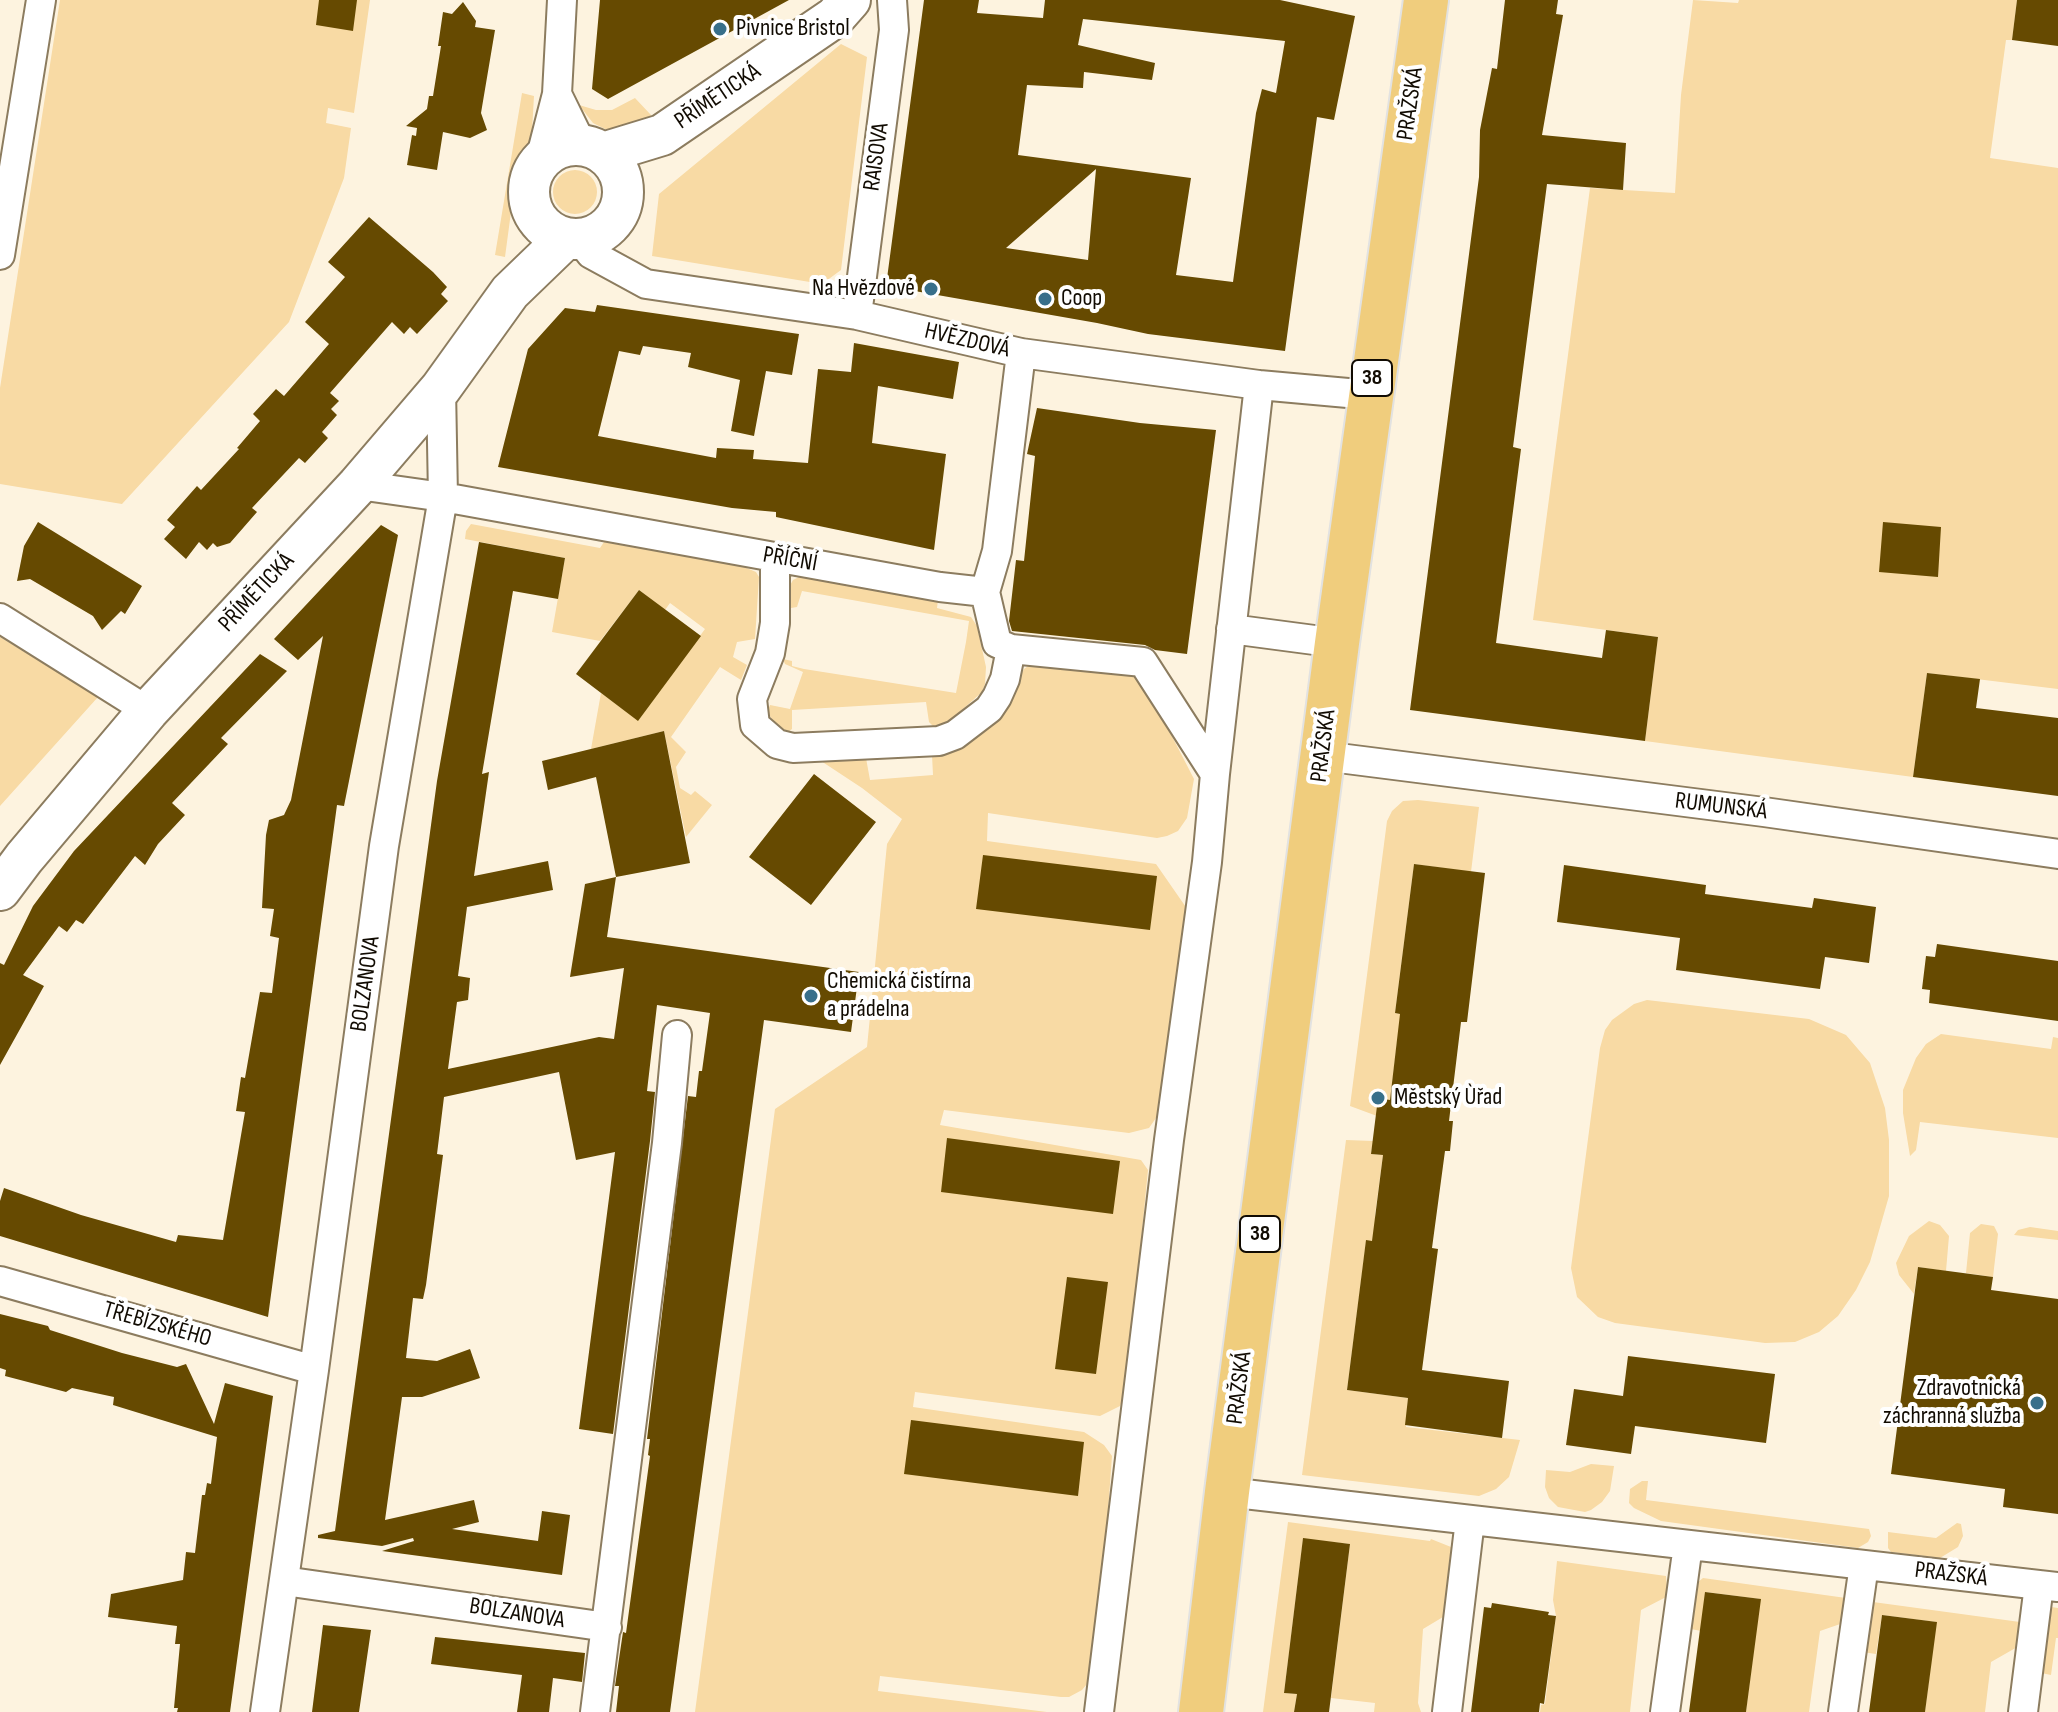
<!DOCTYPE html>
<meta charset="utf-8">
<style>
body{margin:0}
canvas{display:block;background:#fdf3df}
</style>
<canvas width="2058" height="1712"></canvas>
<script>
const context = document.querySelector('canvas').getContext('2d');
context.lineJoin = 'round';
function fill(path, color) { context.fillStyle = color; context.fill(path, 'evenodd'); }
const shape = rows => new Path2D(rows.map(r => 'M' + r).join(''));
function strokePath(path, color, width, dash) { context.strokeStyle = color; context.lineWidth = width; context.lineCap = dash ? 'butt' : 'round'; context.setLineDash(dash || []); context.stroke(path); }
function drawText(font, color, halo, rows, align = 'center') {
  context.font = font + ' "Sofia Sans Condensed",sans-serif'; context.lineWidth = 8; context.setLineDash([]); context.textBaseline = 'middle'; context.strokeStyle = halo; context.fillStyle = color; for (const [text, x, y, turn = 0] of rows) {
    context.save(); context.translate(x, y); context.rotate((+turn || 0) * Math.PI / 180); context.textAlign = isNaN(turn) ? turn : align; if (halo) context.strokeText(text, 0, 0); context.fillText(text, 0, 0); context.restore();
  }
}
const green = shape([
 [60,0,370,0,354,113,328,108,326,123,351,128,344,178,289,322,122,504,0,484,0,388],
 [1693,0,1738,3,1739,0,2017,0,2012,40,2006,40,1990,158,2058,168,2058,689,1927,673,1913,777,1645,741,1658,637,1533,620,1590,188,1675,193,1681,95],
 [841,44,867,57,841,270,822,284,652,256,659,194],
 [522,93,534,96,531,148,521,162,515,182,505,257,495,255],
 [635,98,651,115,643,124,613,133,593,123,579,105,596,110,612,110],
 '553 192a22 22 0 1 1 44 0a22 22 0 1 1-44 0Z',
 [471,524,600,548,604,542,742,566,756,572,759,577,755,639,737,642,733,657,747,665,741,680,720,667,671,737,686,752,676,767,680,788,691,795,695,791,712,805,686,837,664,731,591,749,601,693,638,720,705,629,670,603,665,610,639,590,600,641,552,632,565,558,465,539,466,531],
 [801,576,938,600,937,608,971,617,977,626,986,667,985,684,982,692,962,710,966,716,936,729,929,722,926,702,792,710,792,729,788,732,777,726,767,712,770,705,790,709,803,672,785,664,783,659,792,661,792,666,804,669,956,693,966,642,969,621,802,591,797,607,791,608,788,600,788,589,793,580],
 [0,637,98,697,0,806],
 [1031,664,1122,669,1144,682,1194,779,1187,818,1178,831,1167,836,1157,838,988,813,987,841,1156,864,1190,913,1163,1108,1149,1128,1129,1133,944,1110,940,1125,1141,1160,1148,1170,1126,1393,1120,1406,1100,1416,915,1392,913,1407,1084,1432,1104,1445,1112,1456,1103,1581,1091,1679,1082,1690,1069,1697,1061,1697,880,1676,878,1691,1047,1712,695,1712,775,1109,867,1047,887,844,902,819,862,788,821,761,866,758,870,780,933,775,932,755,1002,708,1024,669],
 [1418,800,1479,807,1471,872,1414,864,1395,1013,1406,1015,1397,1042,1390,1101,1377,1116,1350,1106,1387,821,1392,811,1403,801],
 [1647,1000,1809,1019,1846,1035,1870,1063,1885,1108,1889,1140,1889,1196,1870,1262,1856,1290,1838,1316,1819,1332,1795,1342,1765,1343,1615,1323,1598,1317,1577,1297,1571,1268,1600,1048,1605,1030,1612,1020,1634,1004],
 [1941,1034,2051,1049,2053,1037,2058,1038,2058,1138,1920,1122,1916,1150,1910,1156,1903,1113,1903,1090,1916,1058,1926,1044],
 [1346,1140,1373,1141,1371,1154,1383,1155,1375,1215,1377,1241,1366,1242,1347,1390,1408,1398,1406,1427,1520,1440,1509,1477,1496,1489,1479,1496,1302,1475],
 [1929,1221,1940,1225,1949,1236,1946,1271,1918,1267,1914,1294,1899,1275,1896,1263,1909,1236],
 [1981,1224,1994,1226,1998,1234,1993,1277,1966,1273,1970,1233],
 [2030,1227,2058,1231,2058,1240,2014,1235,2018,1230],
 [1591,1464,1614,1466,1610,1491,1602,1502,1591,1510,1585,1512,1558,1507,1549,1498,1545,1487,1546,1470,1570,1472],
 [1642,1481,1648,1481,1646,1500,1869,1529,1871,1536,1868,1542,1858,1548,1661,1521,1634,1508,1629,1503,1630,1489],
 [1288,1522,1430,1541,1431,1539,1451,1547,1443,1617,1423,1629,1418,1703,1421,1712,1374,1712,1375,1703,1331,1698,1350,1544,1303,1539,1284,1693,1297,1694,1294,1712,1263,1712],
 [1957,1523,1961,1524,1963,1536,1958,1547,1940,1558,1891,1552,1888,1548,1888,1532,1936,1538],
 [1557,1561,1666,1576,1668,1596,1641,1610,1630,1712,1540,1712,1541,1705,1545,1704,1556,1616,1553,1600],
 [1703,1578,1846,1598,1846,1622,1820,1631,1809,1712,1746,1712,1760,1599,1706,1592,1701,1631,1686,1628,1692,1587],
 [1873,1602,2020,1622,2019,1646,1991,1662,1985,1712,1925,1712,1936,1622,1882,1615,1876,1654,1862,1652,1867,1614],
 [2044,1606,2058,1608,2058,1638,2056,1638,2051,1675,2036,1672]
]);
const building = shape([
 [319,0,357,0,353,31,316,25],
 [600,0,789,0,608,99,592,89],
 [924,0,979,0,977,13,1043,18,1045,0,1280,0,1355,16,1334,120,1317,117,1285,351,1148,334,1097,323,886,286],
 [1083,19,1285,41,1276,93,1262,89,1256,113,1233,282,1176,275,1191,178,1018,155,1027,85,1083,88,1084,72,1152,80,1155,63,1078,45],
 [1096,169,1088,260,1006,248],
 [1505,0,1558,0,1556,14,1563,15,1542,135,1626,143,1623,190,1547,184,1513,447,1521,449,1496,643,1602,658,1606,630,1658,637,1645,741,1410,710,1479,177,1480,130,1492,68,1497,69],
 [2017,0,2058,0,2058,46,2012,40],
 [463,2,476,21,475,27,495,30,481,113,487,130,470,138,443,132,437,170,407,165,412,135,416,136,417,128,406,126,427,109,429,96,433,96,441,46,438,46,443,12,452,14],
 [369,217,433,272,447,287,441,294,448,301,417,334,410,327,404,334,392,322,330,393,339,401,331,409,337,415,322,432,328,438,305,463,299,458,252,508,257,512,230,543,217,547,213,543,207,550,199,542,186,559,164,539,175,527,167,520,197,486,201,490,239,449,237,448,260,421,253,414,276,389,284,396,329,344,305,322,345,277,328,262],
 [597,305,799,334,792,375,766,371,754,436,731,431,740,380,688,367,691,353,643,346,640,355,619,351,598,436,716,458,717,448,754,450,753,459,808,463,818,369,851,372,854,343,959,362,953,399,878,386,872,443,946,454,934,550,776,517,776,512,732,508,498,467,528,349,565,308,595,312],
 [1037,408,1140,423,1216,430,1187,654,1155,650,1145,645,1012,631,1009,621,1016,560,1024,561,1035,456,1027,454],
 [38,522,142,586,125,614,121,611,102,630,93,616,30,579,17,581,24,546],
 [1883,522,1941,527,1938,577,1879,572],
 [381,525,398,535,344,806,337,805,268,1317,0,1236,0,1201,4,1188,81,1215,176,1242,178,1235,223,1240,245,1112,236,1111,241,1077,245,1078,260,992,272,993,279,938,270,936,274,909,262,908,266,835,269,820,284,815,291,800,323,636,298,660,274,639],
 [479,542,565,558,558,599,513,591,482,774,489,772,474,876,548,861,553,890,467,907,458,976,470,978,468,1000,457,1002,448,1069,599,1037,614,1039,624,968,570,977,585,884,616,877,607,937,859,972,851,1032,764,1020,670,1712,616,1712,619,1686,615,1686,623,1632,626,1633,650,1456,648,1455,650,1439,647,1439,688,1096,696,1097,699,1071,702,1071,710,1013,657,1005,647,1091,655,1092,650,1141,613,1434,579,1429,615,1152,576,1160,559,1072,444,1097,437,1154,443,1155,426,1285,423,1299,413,1298,406,1358,437,1361,470,1349,480,1378,422,1397,402,1397,385,1520,474,1500,479,1522,452,1529,538,1541,542,1511,570,1515,562,1575,382,1551,414,1541,413,1538,382,1546,318,1538,318,1535,335,1531,437,781],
 [639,590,701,636,638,721,576,674],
 [260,654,287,671,221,738,228,744,172,803,185,815,158,844,145,865,135,856,83,924,76,920,67,932,59,926,23,975,44,986,0,1065,0,963,4,965,33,906,74,851],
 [1927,673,1980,679,1976,708,2058,718,2058,796,1913,777],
 [664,731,690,863,616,877,596,777,548,790,542,761],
 [814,774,876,822,811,905,749,857],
 [983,855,1157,876,1150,930,976,909],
 [1414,864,1485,873,1467,1022,1461,1022,1449,1121,1453,1121,1450,1151,1445,1151,1432,1248,1438,1249,1422,1370,1509,1381,1502,1438,1405,1425,1408,1398,1347,1390,1366,1240,1372,1241,1383,1155,1371,1154,1378,1098,1390,1100,1400,1014,1395,1013],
 [1564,865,1706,885,1705,894,1812,908,1814,898,1876,907,1869,963,1825,957,1820,989,1676,970,1680,938,1557,922],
 [1937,944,2058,961,2058,1021,1929,1003,1930,990,1922,989,1926,956,1935,957],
 [947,1138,1120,1161,1113,1214,941,1192],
 [1918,1267,1993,1277,1991,1290,2058,1299,2058,1514,2003,1507,2005,1489,1891,1474],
 [1067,1277,1108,1282,1096,1374,1055,1369],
 [0,1314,48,1326,50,1330,122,1353,177,1367,186,1364,214,1424,225,1383,273,1396,230,1712,177,1712,178,1708,174,1708,180,1644,175,1644,177,1626,108,1617,111,1594,183,1580,186,1552,195,1553,202,1495,205,1495,207,1483,211,1484,217,1437,113,1405,114,1397,72,1388,66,1392,5,1376,6,1370,0,1368],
 [1628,1356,1775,1374,1766,1443,1635,1426,1631,1454,1566,1445,1574,1389,1623,1396],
 [911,1420,1084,1442,1078,1496,904,1474],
 [1303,1538,1350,1544,1329,1712,1294,1712,1297,1694,1284,1693],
 [1705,1592,1761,1599,1746,1712,1689,1712],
 [1492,1603,1549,1612,1548,1615,1556,1616,1544,1704,1540,1703,1539,1712,1471,1712,1484,1607,1491,1608],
 [1882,1615,1937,1622,1925,1712,1869,1712],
 [323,1625,371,1630,359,1712,312,1712],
 [435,1637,585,1653,582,1682,553,1678,549,1712,517,1712,522,1675,431,1664]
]);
const street = shape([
 [557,94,582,145],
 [540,160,557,94,562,0],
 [580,240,591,254,646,284,857,315,1021,353,1259,385,1370,395],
 [0,255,41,0],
 [857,315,894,30,892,0],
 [1021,353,997,551,985,592,997,643,1011,649,1143,662,1215,774],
 [358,485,443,497,940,587,985,592],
 [775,557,775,623,770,653,752,699,755,725,777,744,793,748,939,741,955,735,989,709,997,697,1005,679,1011,649],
 [0,618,148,711],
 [1231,629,1337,643],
 [1323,756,1764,812,2058,854],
 [0,1281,314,1370],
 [1227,1492,2058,1587],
 [284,1581,607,1627],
 [265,1712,314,1370,384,846,443,497,441,388],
 [595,1712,667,1143,677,1035],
 [1099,1712,1169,1140,1207,862,1215,774,1259,385],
 [1447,1712,1470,1520],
 [1665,1712,1688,1545],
 [1843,1712,1864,1565],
 [2023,1712,2039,1585]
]);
const secondary = shape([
 '529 192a47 47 0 1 1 94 0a47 47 0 1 1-94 0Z',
 [603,153,662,135,835,17,850,0],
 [0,890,24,858,148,711,358,485,441,388,510,292,566,238]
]);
const primary = shape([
 [1201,1712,1227,1492,1337,643,1426,0]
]);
const markers = [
 [720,29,8,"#386f8a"],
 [931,289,8,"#386f8a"],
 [1045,299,8,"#386f8a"],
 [811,996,8,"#386f8a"],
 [1378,1098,8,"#386f8a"],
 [2037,1403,8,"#386f8a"]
];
const shields = [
 [1372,378,40],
 [1260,1234,40]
];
const shieldNames = [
 ["38",1372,378],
 ["38",1260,1234]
];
const poiNames = [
 ["Pivnice Bristol",736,29],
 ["Na Hvězdové",915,289,"right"],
 ["Coop",1061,299],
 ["Chemická čistírna",827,982],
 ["a prádelna",827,1010],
 ["Městský Ùřad",1394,1098],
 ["Zdravotnická",2021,1389,"right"],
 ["záchranná služba",2021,1417,"right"]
];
const streetNames = [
 ["PŘÍMĚTICKÁ",718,97,-34],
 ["PRAŽSKÁ",1411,104,-82],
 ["RAISOVA",877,157,-82],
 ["HVĚZDOVÁ",967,341,13],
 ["PŘÍČNÍ",790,560,10],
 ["PŘÍMĚTICKÁ",257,593,-47],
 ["PRAŽSKÁ",1324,746,-83],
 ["RUMUNSKÁ",1721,807,7],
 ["BOLZANOVA",366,984,-82],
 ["TŘEBÍZSKÉHO",157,1325,16],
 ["PRAŽSKÁ",1240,1388,-83],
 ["PRAŽSKÁ",1951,1575,7],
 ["BOLZANOVA",517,1614,9]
];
fill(green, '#f8daa4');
fill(building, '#664a01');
strokePath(street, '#8c7c5f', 32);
strokePath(secondary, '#8c7c5f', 44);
strokePath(primary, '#e2e2e1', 48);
strokePath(street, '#fff', 28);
strokePath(secondary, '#fff', 40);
strokePath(primary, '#f0cd7d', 44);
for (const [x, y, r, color] of markers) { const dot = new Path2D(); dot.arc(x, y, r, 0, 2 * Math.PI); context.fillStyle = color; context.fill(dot); strokePath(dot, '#fff', 3); }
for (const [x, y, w] of shields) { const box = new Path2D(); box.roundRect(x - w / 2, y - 18, w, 36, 6); context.fillStyle = '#fff'; context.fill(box); strokePath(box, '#110b02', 2); }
drawText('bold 22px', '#110b02', null, shieldNames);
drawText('24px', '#110b02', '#fff', poiNames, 'left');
drawText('24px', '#110b02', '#fff', streetNames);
</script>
